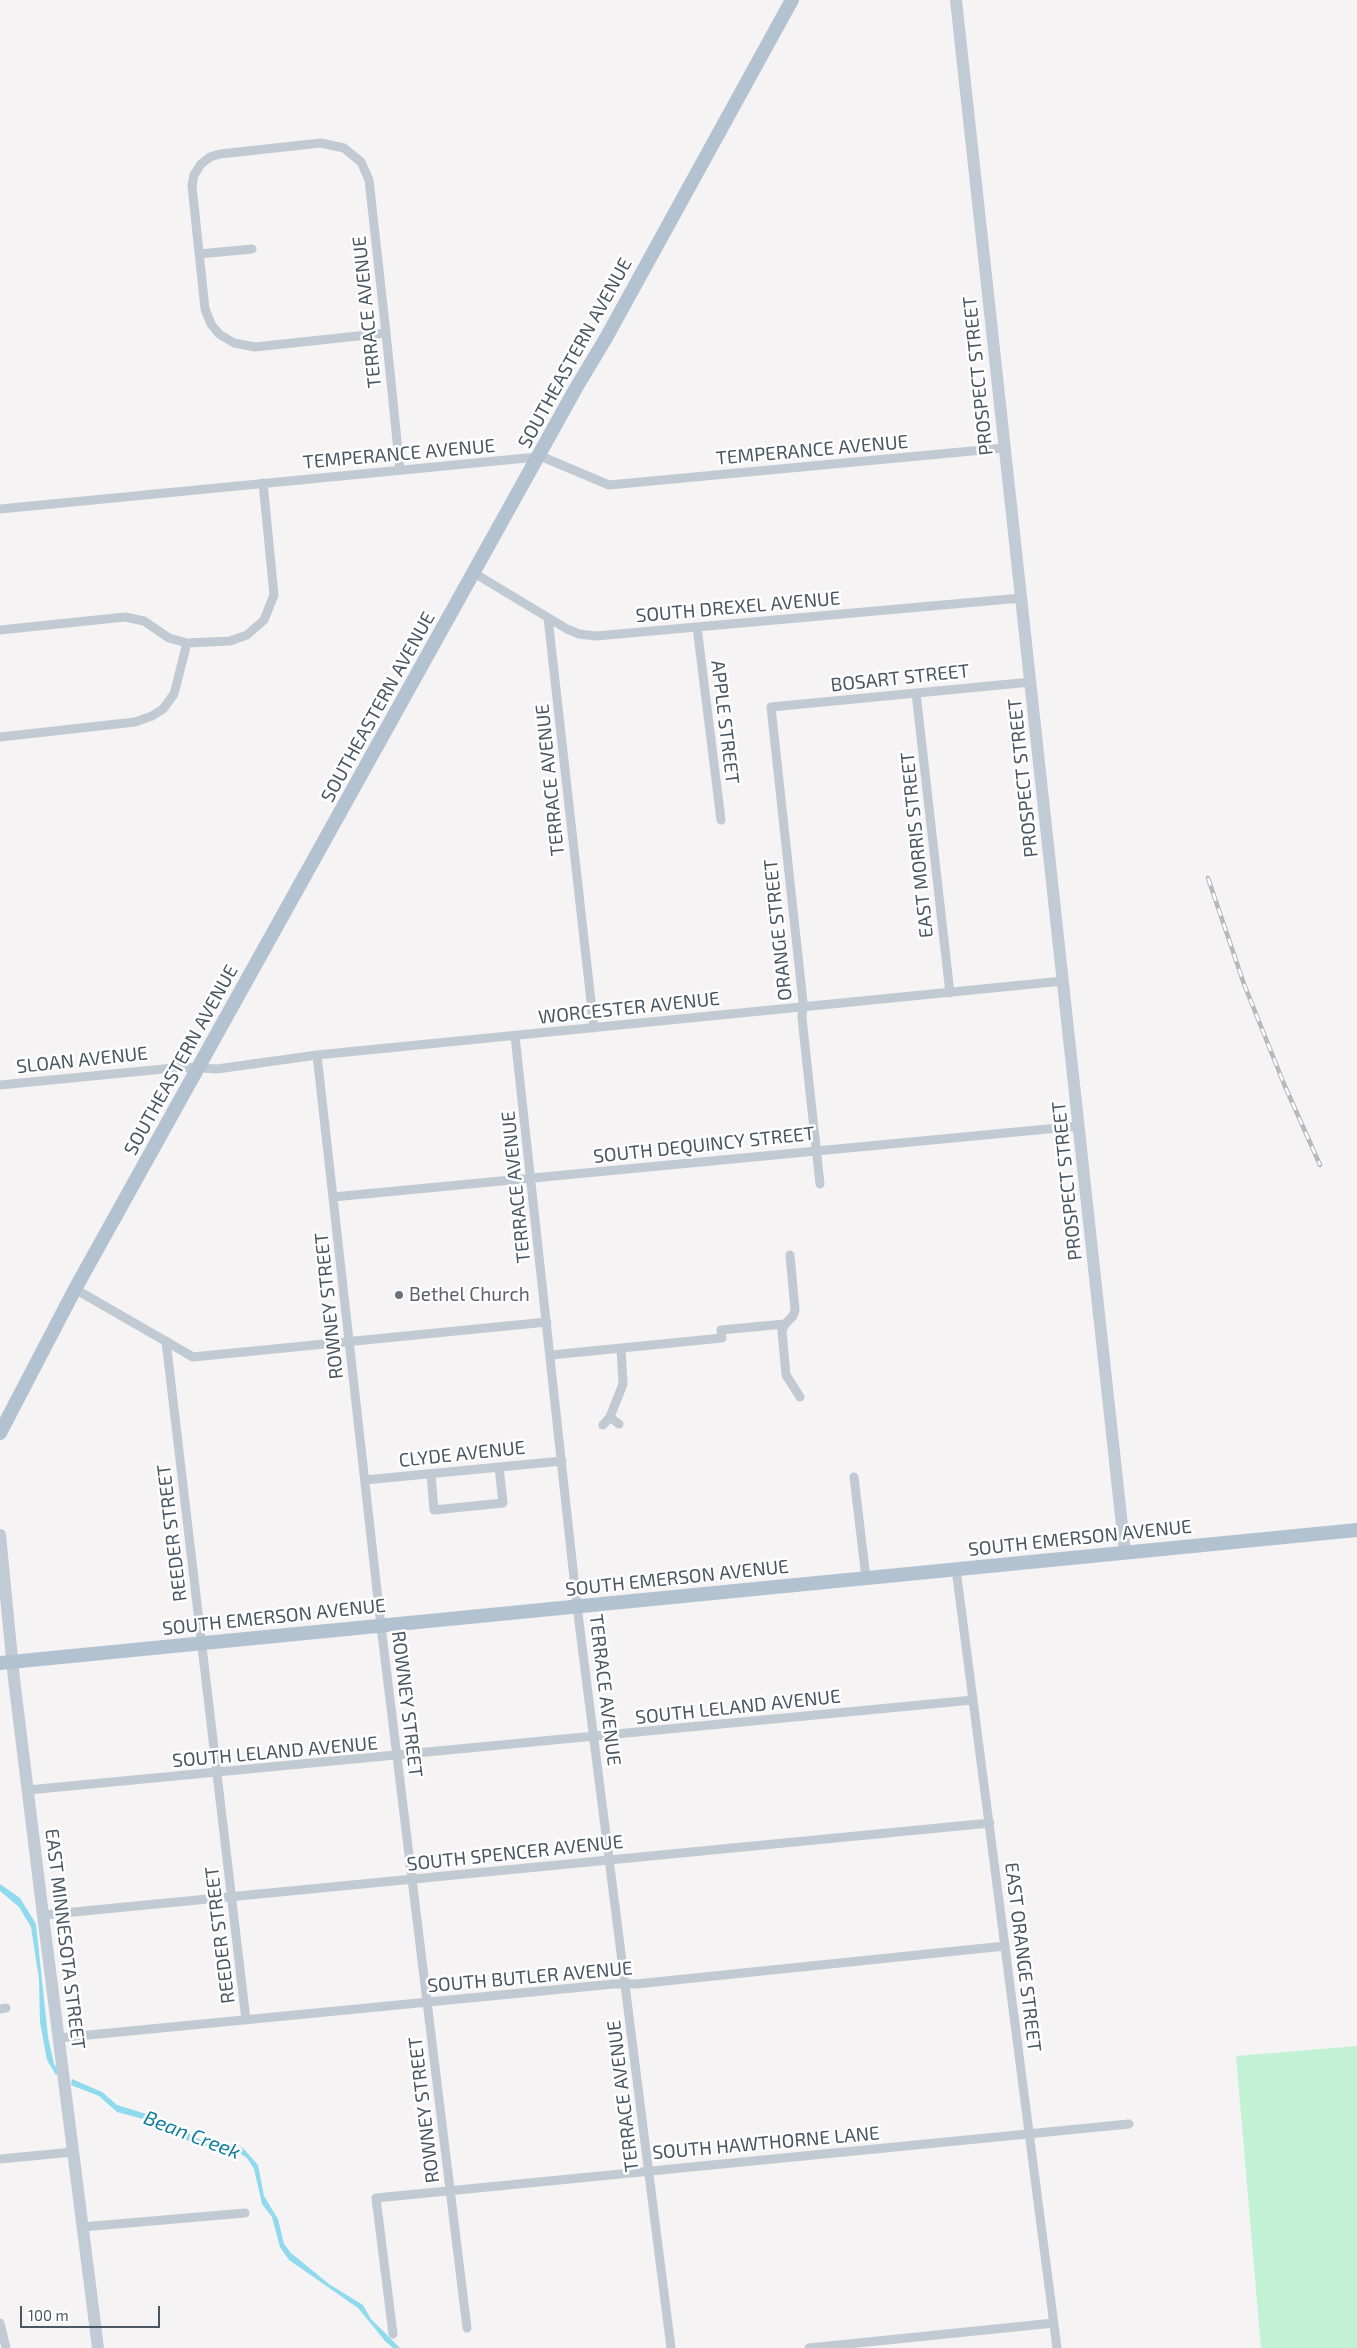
<!DOCTYPE html>
<style>
body{margin:0}
#map{position:relative;width:1357px;height:2348px;overflow:hidden;background:#f5f3f3;font-family:"Exo 2",sans-serif}
canvas{display:block}
.scale{position:absolute;left:20px;top:2306px;width:140px;height:22px;box-sizing:border-box;border:2px solid #4a5661;border-top:0;padding-left:6px;font-size:15px;line-height:18px;white-space:nowrap;color:#4a5661;-webkit-text-stroke:4px #fff;paint-order:stroke}
</style>
<div id="map">
<canvas width="1357" height="2348"></canvas>
<div class="scale">100 m</div>
</div>
<script>
const context = document.querySelector('canvas').getContext('2d');
context.lineJoin = 'round';
function fill(path, color) { context.fillStyle = color; context.fill(path, 'evenodd'); }
const shape = rows => new Path2D(rows.map(r => 'M' + r).join(''));
function strokePath(path, color, width, dash) { context.strokeStyle = color; context.lineWidth = width; context.lineCap = dash ? 'butt' : 'round'; context.setLineDash(dash || []); context.stroke(path); }
function drawText(font, color, halo, rows, align = 'center') {
  context.font = font + ' "Exo 2",sans-serif'; context.lineWidth = 5; context.setLineDash([]); context.textBaseline = 'middle'; context.strokeStyle = halo; context.fillStyle = color; for (const [text, x, y, turn = 0] of rows) {
    context.save(); context.translate(x, y); context.rotate((+turn || 0) * Math.PI / 180); context.textAlign = isNaN(turn) ? turn : align; if (halo) context.strokeText(text, 0, 0); context.fillText(text, 0, 0); context.restore();
  }
}
const green = shape([
 [1357,2046,1357,2348,1261,2348,1236,2056]
]);
const water = shape([
 [0,1884,20,1898,36,1924,48,2037,54,2064,59,2070,56,2075,47,2060,40,2022,39,1979,31,1927,19,1907,0,1891],
 [72,2079,102,2092,117,2105,156,2117,203,2141,226,2143,243,2148,258,2165,264,2196,278,2219,284,2244,291,2253,329,2284,363,2305,371,2319,400,2348,393,2348,385,2341,358,2308,289,2260,280,2247,272,2217,262,2204,254,2169,247,2158,232,2148,196,2145,154,2122,117,2112,99,2096,71,2085]
]);
const street = shape([
 [199,254,252,249],
 [386,333,255,347,234,343,219,334,211,324,205,309,192,186,194,175,201,164,210,157,220,154,321,143,344,148,361,162,369,180,386,333,400,470],
 [0,509,537,457,545,458,609,485,1004,448],
 [474,573,567,629,579,634,596,636,1021,598],
 [548,618,594,1028],
 [697,627,721,820],
 [0,630,125,617,144,621,169,638,187,643,230,641,247,635,264,620,274,595,263,483],
 [916,693,950,993],
 [0,737,135,722,152,716,163,709,174,694,187,643],
 [515,1036,577,1606,671,2348],
 [317,1055,381,1626,467,2328],
 [0,1085,184,1067,217,1069,317,1055,1063,981],
 [820,1184,802,1018,803,1002,771,707,1031,682],
 [333,1197,1079,1126],
 [790,1255,795,1310,793,1316,785,1324,782,1331,786,1375,800,1397],
 [75,1289,193,1357,547,1322],
 [166,1341,246,2020],
 [551,1355,722,1338,721,1330,785,1324],
 [610,1417,619,1424],
 [603,1425,610,1417,623,1384,621,1348],
 [431,1474,434,1510,503,1503,499,1467],
 [854,1477,866,1578],
 [365,1480,562,1461],
 [956,1569,1057,2348],
 [28,1790,973,1700],
 [43,1915,990,1823],
 [0,2009,6,2008],
 [58,2038,614,1984,636,1984,1005,1946],
 [0,2159,73,2152],
 [82,2227,245,2213],
 [0,2323,6,2348],
 [393,2334,376,2198,1129,2124],
 [809,2348,1054,2323]
]);
const secondary = shape([
 [956,0,1125,1553],
 [0,1535,14,1679,43,1915,98,2348]
]);
const primary = shape([
 [0,1433,75,1289,576,388,606,338,792,0],
 [0,1663,1357,1530]
]);
const rail = shape([
 [1208,878,1244,984,1284,1084,1320,1165]
]);
const markers = [
 [399,1295,5,"#6b7280"]
];
const streetNames = [
 ["TERRACE AVENUE",367,312,-96],
 ["SOUTHEASTERN AVENUE",575,353,-61],
 ["PROSPECT STREET",978,376,-96],
 ["TEMPERANCE AVENUE",812,450,-5],
 ["TEMPERANCE AVENUE",399,454,-5],
 ["SOUTH DREXEL AVENUE",738,607,-5],
 ["BOSART STREET",900,678,-6],
 ["SOUTHEASTERN AVENUE",378,707,-61],
 ["APPLE STREET",725,722,83],
 ["PROSPECT STREET",1023,778,-96],
 ["TERRACE AVENUE",550,780,-96],
 ["EAST MORRIS STREET",917,845,-96],
 ["ORANGE STREET",778,930,-96],
 ["WORCESTER AVENUE",629,1008,-6],
 ["SLOAN AVENUE",82,1060,-6],
 ["SOUTHEASTERN AVENUE",181,1060,-61],
 ["SOUTH DEQUINCY STREET",704,1145,-6],
 ["PROSPECT STREET",1067,1181,-96],
 ["TERRACE AVENUE",516,1187,-96],
 ["ROWNEY STREET",329,1306,-96],
 ["CLYDE AVENUE",462,1454,-6],
 ["REEDER STREET",172,1533,-97],
 ["SOUTH EMERSON AVENUE",1080,1538,-6],
 ["SOUTH EMERSON AVENUE",677,1578,-6],
 ["SOUTH EMERSON AVENUE",274,1617,-6],
 ["TERRACE AVENUE",605,1690,83],
 ["ROWNEY STREET",407,1704,83],
 ["SOUTH LELAND AVENUE",738,1707,-6],
 ["SOUTH LELAND AVENUE",275,1752,-5],
 ["SOUTH SPENCER AVENUE",515,1853,-6],
 ["REEDER STREET",220,1935,-97],
 ["EAST MINNESOTA STREET",65,1939,83],
 ["EAST ORANGE STREET",1023,1957,83],
 ["SOUTH BUTLER AVENUE",530,1977,-5],
 ["TERRACE AVENUE",623,2096,-97],
 ["ROWNEY STREET",424,2110,-97],
 ["SOUTH HAWTHORNE LANE",766,2143,-5]
];
const worshipNames = [
 ["Bethel Church",409,1295]
];
const waterNames = [
 ["Bean Creek",192,2135,21]
];
fill(green, '#c3f1d5');
fill(water, '#90daee');
strokePath(street, '#c1cad2', 9);
strokePath(secondary, '#c1cbd6', 12);
strokePath(primary, '#b3c2d1', 14);
strokePath(rail, '#b5b8bd', 4.5);
strokePath(rail, '#fff', 2.5, [8]);
for (const [x, y, r, color] of markers) { const dot = new Path2D(); dot.arc(x, y, r, 0, 2 * Math.PI); context.fillStyle = color; context.fill(dot); strokePath(dot, '#fff', 2); }
drawText('19px', '#4a5661', '#fff', streetNames);
drawText('19px', '#5b616d', '#fff', worshipNames, 'left');
drawText('italic 20px', '#0c7c9b', '#fff', waterNames);
</script>
